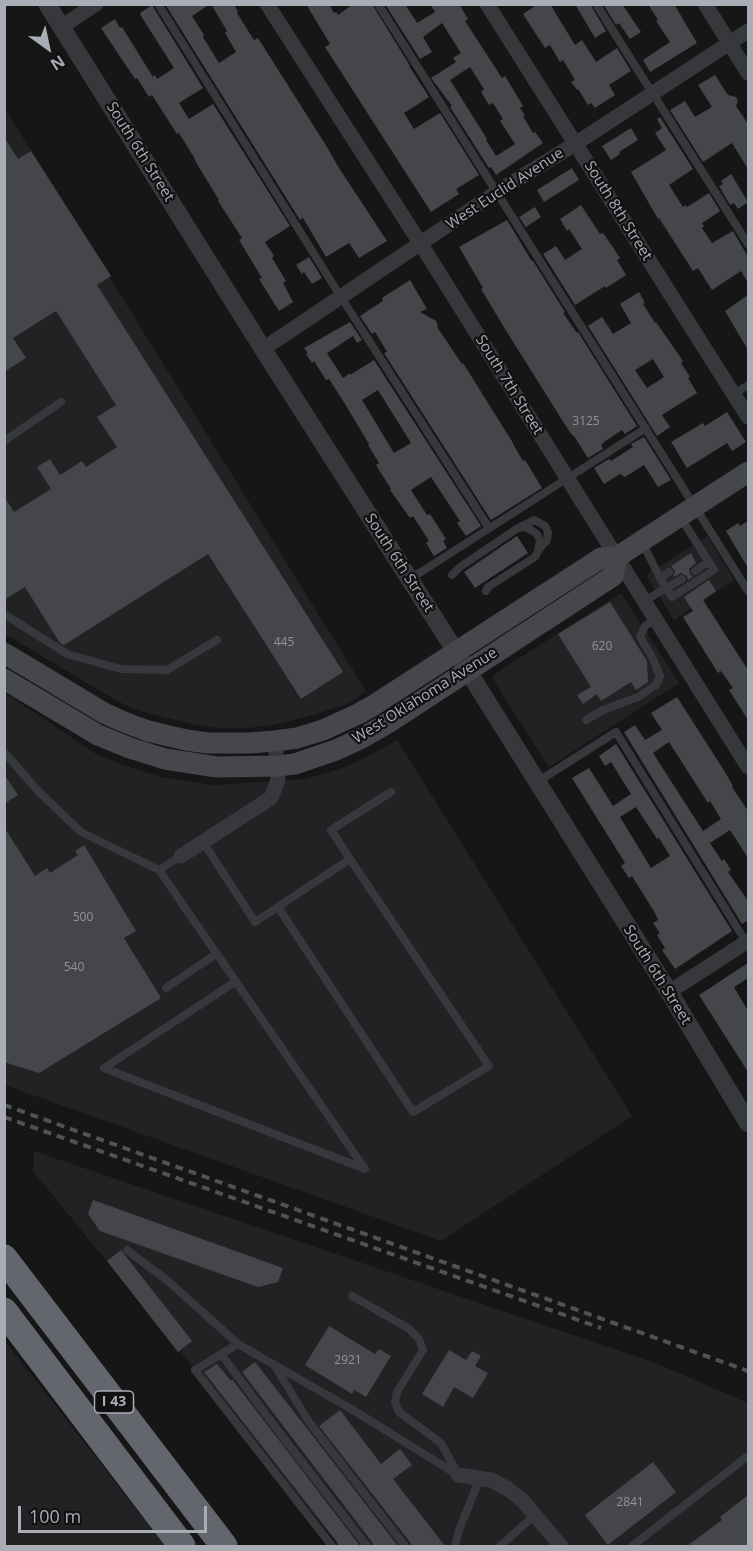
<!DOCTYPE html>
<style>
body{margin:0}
#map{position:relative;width:753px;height:1551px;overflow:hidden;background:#161617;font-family:"Open Sans",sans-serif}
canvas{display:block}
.frame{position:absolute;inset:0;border:6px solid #a9adb6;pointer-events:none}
.north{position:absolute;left:18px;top:18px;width:60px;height:60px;-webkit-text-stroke:4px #111112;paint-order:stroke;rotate:147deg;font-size:16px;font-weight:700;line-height:24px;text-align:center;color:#a9adb6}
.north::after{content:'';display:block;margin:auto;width:21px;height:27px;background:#a9adb6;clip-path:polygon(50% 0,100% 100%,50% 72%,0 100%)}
.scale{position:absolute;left:18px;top:1506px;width:189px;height:27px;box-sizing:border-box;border:3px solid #a9adb6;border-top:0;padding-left:8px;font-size:18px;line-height:21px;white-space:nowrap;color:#a9adb6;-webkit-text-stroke:4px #111112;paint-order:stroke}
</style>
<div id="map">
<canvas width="753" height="1551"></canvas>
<div class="frame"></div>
<div class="north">N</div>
<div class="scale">100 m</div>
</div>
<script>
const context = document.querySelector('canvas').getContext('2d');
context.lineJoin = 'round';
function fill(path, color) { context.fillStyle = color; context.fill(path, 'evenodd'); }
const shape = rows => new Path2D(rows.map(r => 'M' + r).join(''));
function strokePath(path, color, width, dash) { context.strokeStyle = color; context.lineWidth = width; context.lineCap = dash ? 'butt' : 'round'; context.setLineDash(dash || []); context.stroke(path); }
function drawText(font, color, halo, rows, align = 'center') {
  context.font = font + ' "Open Sans",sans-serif'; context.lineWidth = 4.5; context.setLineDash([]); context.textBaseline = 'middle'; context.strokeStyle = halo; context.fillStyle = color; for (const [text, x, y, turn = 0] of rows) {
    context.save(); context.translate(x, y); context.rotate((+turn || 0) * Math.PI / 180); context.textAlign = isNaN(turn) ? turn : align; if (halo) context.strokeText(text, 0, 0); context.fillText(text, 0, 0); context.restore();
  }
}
const built = shape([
 [4,107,366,691,349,703,314,715,272,725,249,728,223,728,196,725,146,713,125,705,100,691,5,634],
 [707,536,734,580,674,620,648,578,648,574],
 [621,593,679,683,549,767,494,681,493,675],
 [5,693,96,754,126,766,161,777,213,785,306,779,345,767,371,755,397,740,632,1116,441,1241,5,1085],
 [34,1151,658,1364,748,1403,748,1546,339,1546,33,1171],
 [5,1341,165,1546,5,1546]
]);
const building = shape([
 [165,4,210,4,192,16,204,35,203,37,219,63,236,52,225,33,227,31,211,4,234,4,238,12,237,13,254,40,258,38,327,147,339,168,387,241,359,258,349,243,326,257,303,218,300,220],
 [306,4,329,4,334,13,336,12,338,15,353,4,372,4,410,66,409,66,429,97,404,113,414,129,440,113,479,175,456,189,459,194,431,212,325,47,330,44],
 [385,4,405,4,417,23,435,12,430,4,459,4,468,19,465,21,502,78,505,76,523,106,520,108,525,115,523,116,533,133,535,132,543,143,496,175,491,167,489,168,450,107,452,106,431,78,456,62,453,58,461,53,442,23,423,37,432,52,420,59],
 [470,67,484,89,481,92,489,105,493,103,503,119,500,121,515,144,496,156,486,140,487,139,450,80],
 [538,4,550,4,575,45,582,40,596,62,617,48,631,71,609,85,615,95,595,108,591,103,588,105,578,89,577,90,571,82,575,80,563,60,560,62,550,45,545,48,523,14],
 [575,4,590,4,606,31,595,38],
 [603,4,622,4,641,32,630,39,619,23,616,25],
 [648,4,674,4,697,43,650,72,643,60,670,42,656,21,658,20],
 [152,5,203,88,179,103,189,119,213,104,290,226,265,242,274,256,272,258,286,281,283,283,293,302,279,311,259,279,262,278,239,240,242,238,218,201,219,200,194,159,195,159,179,133,177,134,152,95,149,97,137,78,135,79,101,28,115,19,120,28,122,27,153,77,155,75,157,79,174,68,141,16,140,13],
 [715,75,728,95,736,97,738,101,736,106,748,124,748,169,732,143,703,162,670,110,685,101,695,117,712,107,698,85],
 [660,117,693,169,669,185,683,207,686,205,687,207,709,193,720,211,702,223,704,226,702,228,712,243,733,231,748,257,748,283,741,271,712,290,698,268,693,271,659,218,658,219,631,172,666,150,655,133,662,128,657,119],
 [631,128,638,140,619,152,620,154,611,160,602,146],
 [4,137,18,159,31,151,111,276,97,285,343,672,301,699,208,554,64,645,60,643,25,587,4,600,4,496,14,512,51,489,37,467,50,459,60,475,82,461,86,467,117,447,97,417,116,405,56,311,13,338,26,358,4,372],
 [572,168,579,180,544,202,537,190],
 [731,174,748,202,738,209,734,203,730,205,719,186,723,184,721,181],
 [581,205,600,234,603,233,612,246,620,258,617,260,626,275,606,288,605,286,575,305,543,254,556,246,565,260,582,249,569,229,567,231,560,219],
 [535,207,541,217,526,227,519,217],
 [507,220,531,260,533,261,565,312,563,313,577,333,578,332,637,426,625,434,622,430,604,442,601,445,603,449,588,458,574,436,572,435,569,431,505,329,481,289,483,288,459,247],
 [309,257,322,278,312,284,304,272,302,274,296,265],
 [410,280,427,309,420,312,436,321,438,325,437,327,462,364,463,363,513,443,513,444,523,461,525,460,542,488,491,520,384,353,387,352,386,350,375,332,372,334,360,316,383,301,382,298],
 [639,292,645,303,643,304,655,323,656,322,683,361,681,363,690,377,688,378,697,393,662,415,670,427,657,436,588,326,602,317,613,334,631,323,620,304],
 [653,359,664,377,647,388,635,370],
 [748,295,748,350,725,311],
 [350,322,362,340,357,343,353,336,327,353,343,378,350,373,350,375,374,360,481,526,466,536,457,523,460,521,431,477,411,490,427,515,430,514,446,539,443,541,447,548,434,556,426,543,429,541,413,516,410,518,390,490,391,489,376,465,379,463,368,445,369,444,345,404,329,379,326,380,314,361,312,363,306,354,308,353,304,348],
 [378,390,411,443,394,453,362,400],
 [727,412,746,442,732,451,727,443,687,468,671,442,703,423,705,426],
 [644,437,671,480,658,487,644,465,625,477,620,474,604,484,594,468,609,459,611,461,633,447,631,444],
 [748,521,748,568,726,531,738,523,740,526],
 [517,536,528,553,475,588,464,572],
 [691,553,696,563,689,569,690,574,693,577,688,580,687,576,681,573,673,577,675,571,671,566],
 [709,580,716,591,703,600,748,670,748,720,729,690,733,688,721,671,718,673,683,617,693,611,684,597],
 [610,602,647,661,648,682,636,690,631,682,601,701,597,694,583,704,577,695,591,687,558,634],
 [677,697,725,772,733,786,732,787,748,811,748,858,730,830,710,843,722,861,724,859,731,870,728,872,748,901,748,920,742,924,624,732,635,725,645,740,662,730,651,713],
 [669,742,708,803,710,801,721,819,703,831,653,753],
 [616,744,732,931,675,969,662,950,665,948,657,935,660,933,653,923,658,920,655,913,632,876,629,878,621,866,625,863,572,778,589,768,613,806,631,794,611,762,605,766,599,756],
 [636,807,657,839,659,838,670,856,651,868,620,817],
 [4,774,18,795,4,804],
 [4,827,35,876,47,868,50,873,78,855,75,851,84,845,136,931,124,938,161,998,39,1073,4,1062],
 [748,963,748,978,734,987,748,1011,748,1072,699,995],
 [93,1200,283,1268,278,1282,258,1287,100,1231,88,1214],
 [121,1250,192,1341,178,1352,107,1261],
 [329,1326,375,1354,379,1349,391,1356,366,1397,354,1390,352,1394,305,1365],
 [449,1350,466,1360,472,1351,481,1356,475,1366,488,1373,473,1398,454,1387,443,1407,422,1394],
 [255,1362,302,1422,398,1546,373,1546,372,1542,242,1372],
 [217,1364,231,1381,232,1379,360,1546,338,1546,337,1542,204,1372],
 [340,1410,381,1464,400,1449,412,1465,393,1479,445,1546,411,1546,410,1542,319,1426],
 [653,1462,676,1492,608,1545,585,1515],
 [748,1495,748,1546,687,1546,722,1520,720,1517]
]);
const service = shape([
 [158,4,334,286,489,528],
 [378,4,748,591],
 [596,4,748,244],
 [734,394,748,385],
 [4,441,61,402],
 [520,527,534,520,545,526,548,532,547,540,539,549],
 [642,542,660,578,672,597,714,570,681,518],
 [695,571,708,562],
 [452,575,460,567,518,528,526,527,531,530,537,534,540,541,538,551,535,557,488,587,486,591],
 [660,578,669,572],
 [410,579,646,428],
 [644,601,682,579],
 [4,614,67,654,121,669,167,670,217,640],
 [586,720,603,710,638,697,656,685,660,676,652,657,640,637,645,626,656,619],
 [4,752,38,791,81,832,159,870,181,856],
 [537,782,616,732,746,942],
 [203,842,255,922,350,859,331,830,391,792],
 [159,870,365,1169,104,1068,235,982],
 [278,907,413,1112,489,1066,350,859],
 [166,988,216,954],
 [127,1250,168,1281,238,1344],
 [352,1296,408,1328,419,1339,423,1350,397,1392,395,1403,399,1412,441,1443,458,1474],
 [221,1354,279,1432,367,1546],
 [276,1368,309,1422,405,1546],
 [332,1546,195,1370,238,1344,348,1407,458,1475],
 [455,1546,459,1530,480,1478],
 [500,1546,535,1515],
 [632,1546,748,1456]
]);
const minor = shape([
 [267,4,429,257,748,767],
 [487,4,748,417],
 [705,4,748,73],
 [61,27,96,4],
 [263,349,497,192,575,144,748,31],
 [181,856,271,798,278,780,275,741],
 [669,992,748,941],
 [458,1475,491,1480,508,1489,523,1501,561,1546]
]);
const tertiary = shape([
 [47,4,263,349,456,652,669,992,748,1123]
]);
const secondary = shape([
 [4,653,104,713,124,722,148,731,186,740,208,743,249,743,275,741,297,738,323,730,358,714,374,705,601,558,617,557,748,472],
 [4,679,98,735,130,748,165,759,217,767,278,766,295,764,336,750,362,738,388,723,613,576,617,557]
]);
const motorway = shape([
 [4,1258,224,1546],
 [4,1311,182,1546]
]);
const rail = shape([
 [4,1105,748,1371],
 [4,1117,601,1328]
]);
const numberNames = [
 ["3125",586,422],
 ["445",284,643],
 ["620",602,647],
 ["500",83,918],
 ["540",74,968],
 ["2921",348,1361],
 ["2841",630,1503]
];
const shields = [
 [114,1402,39]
];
const shieldNames = [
 ["I 43",114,1402]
];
const streetNames = [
 ["South 6th Street",140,152,58],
 ["West Euclid Avenue",505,189,-33],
 ["South 8th Street",618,211,58],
 ["South 7th Street",509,385,58],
 ["South 6th Street",399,563,57],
 ["West Oklahoma Avenue",425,696,-32],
 ["South 6th Street",657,975,58]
];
fill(built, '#222224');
fill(building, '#45464a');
strokePath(service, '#37383c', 8);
strokePath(minor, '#37383c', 15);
strokePath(tertiary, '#37383c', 18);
strokePath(secondary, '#45474c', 21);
strokePath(motorway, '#63666c', 27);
strokePath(rail, '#505257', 4, [8, 6]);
drawText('12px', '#90939b', null, numberNames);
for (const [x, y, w] of shields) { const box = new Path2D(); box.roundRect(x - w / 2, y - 11, w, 22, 4.5); context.fillStyle = '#111112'; context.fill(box); strokePath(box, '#a9adb6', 1.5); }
drawText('bold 14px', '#a9adb6', null, shieldNames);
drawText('15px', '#a9adb6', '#111112', streetNames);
</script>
